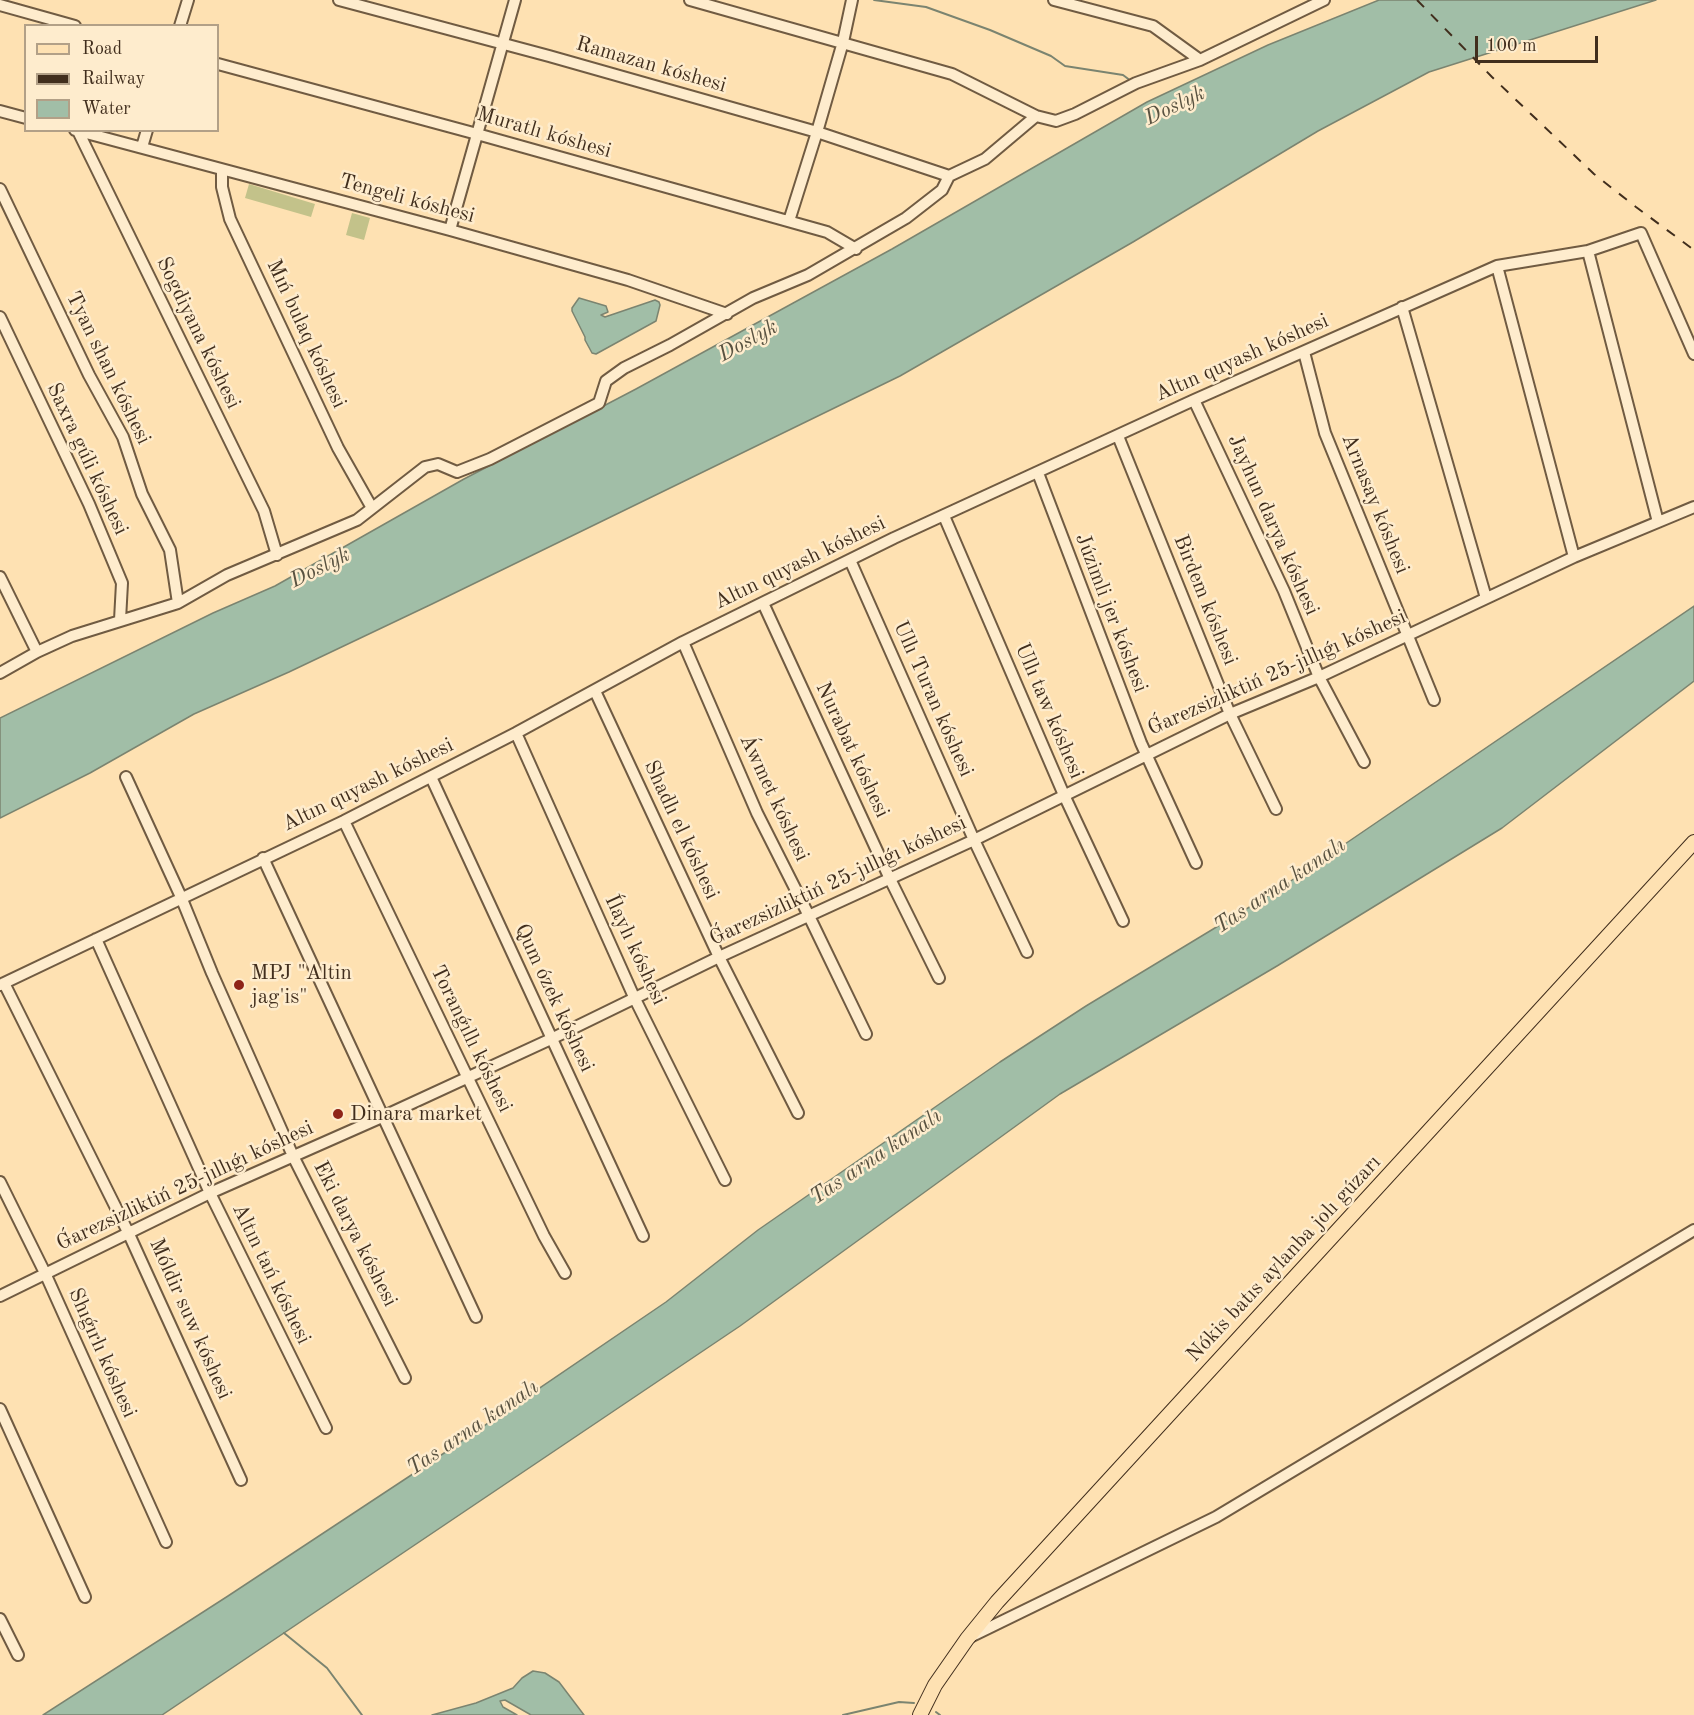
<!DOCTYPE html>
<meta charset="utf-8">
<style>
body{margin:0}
#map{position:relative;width:1694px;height:1715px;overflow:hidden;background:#fee1b2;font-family:"Old Standard TT",serif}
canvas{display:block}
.legend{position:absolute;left:24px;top:24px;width:195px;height:108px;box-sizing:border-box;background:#feeccd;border:2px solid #b2a087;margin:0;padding:8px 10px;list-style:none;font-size:18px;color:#412e1d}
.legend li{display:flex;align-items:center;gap:12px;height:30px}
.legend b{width:30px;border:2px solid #b2a087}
.scale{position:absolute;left:1475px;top:36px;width:123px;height:27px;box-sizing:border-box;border:3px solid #412e1d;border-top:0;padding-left:8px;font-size:18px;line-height:21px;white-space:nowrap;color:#412e1d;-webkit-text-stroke:4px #feeccd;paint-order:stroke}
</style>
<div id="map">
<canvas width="1694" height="1715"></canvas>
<ul class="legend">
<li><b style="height:8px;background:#fee1b2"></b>Road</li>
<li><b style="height:8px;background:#412e1d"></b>Railway</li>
<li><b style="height:16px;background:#a1bea7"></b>Water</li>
</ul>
<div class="scale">100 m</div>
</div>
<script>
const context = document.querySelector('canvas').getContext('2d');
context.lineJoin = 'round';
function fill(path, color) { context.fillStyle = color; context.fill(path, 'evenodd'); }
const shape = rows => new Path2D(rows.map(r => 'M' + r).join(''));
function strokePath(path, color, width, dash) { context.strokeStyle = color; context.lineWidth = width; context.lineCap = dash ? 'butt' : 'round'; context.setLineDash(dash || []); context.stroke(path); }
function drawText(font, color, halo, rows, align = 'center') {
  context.font = font + ' "Old Standard TT",serif'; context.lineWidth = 5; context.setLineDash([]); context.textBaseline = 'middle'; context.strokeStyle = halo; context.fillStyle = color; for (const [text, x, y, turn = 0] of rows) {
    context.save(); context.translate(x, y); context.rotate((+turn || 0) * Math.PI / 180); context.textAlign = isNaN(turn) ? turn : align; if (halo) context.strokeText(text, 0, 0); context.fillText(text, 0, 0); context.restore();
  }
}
const green = shape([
 [249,184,315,204,311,217,245,198],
 [352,213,370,218,364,240,346,235]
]);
const water = shape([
 [1379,0,1656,0,1429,72,1318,131,1133,242,900,376,432,604,289,672,194,714,90,773,0,818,0,718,213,613,275,586,464,479,636,389,892,249,1147,102,1268,45,1379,0],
 [579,298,606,306,608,312,601,315,605,317,655,300,659,302,660,305,656,321,596,354,592,353,585,340,585,337,572,311,572,308,579,298],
 [1694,606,1694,681,1502,828,1277,966,1060,1094,740,1326,162,1715,43,1715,228,1596,428,1464,666,1302,758,1230,1000,1062,1086,1006,1276,891,1694,606],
 [533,1671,545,1673,559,1682,584,1715,531,1715,505,1700,500,1701,503,1707,517,1715,432,1715,476,1703,513,1688,522,1678,533,1671]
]);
const stream = shape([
 [874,0,926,7,990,30,1051,56,1065,66,1123,75,1131,81],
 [284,1633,327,1668,362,1715],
 [936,1712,940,1715],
 [843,1715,899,1702,914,1703]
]);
const minor = shape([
 [339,0,549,56,817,132,949,176],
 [690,0,952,74,1036,116],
 [1054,0,1153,26,1200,60],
 [0,5,75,26],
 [180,26,188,0],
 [218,64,477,134,827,232,856,249],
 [0,111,26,118],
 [75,130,450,230,628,280,727,314],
 [78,131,264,511,277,555],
 [142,147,147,130],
 [222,171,222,187,230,219,338,448,372,508],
 [0,189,89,375,123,437,142,494,170,550,178,603],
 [789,221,817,132,843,42,852,0],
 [450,230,515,0],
 [1588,251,1658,522],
 [1497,266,1574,557],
 [1402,307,1486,598],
 [0,317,89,504,122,583,120,620],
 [1304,352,1325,433,1434,700],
 [1194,400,1284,591,1319,677,1364,762],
 [1118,436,1230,714,1276,809],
 [1038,473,1141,743,1196,863],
 [944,516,1064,795,1123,921],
 [850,560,974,840,1027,952],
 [0,577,37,652],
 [763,603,890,879,939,978],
 [683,642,757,813,809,916,866,1034],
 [0,673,37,652,72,636,178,603,227,575,357,520,425,467,438,464,457,472,490,459,599,403,606,381,624,368,670,345,753,298,808,275,906,218,942,190,949,176,985,159,1036,116,1056,121,1075,114,1136,83,1200,60,1324,0],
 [595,691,719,957,798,1113],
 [516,733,634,997,725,1180],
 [126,777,181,897,212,973,293,1156,405,1378],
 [431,777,643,1236],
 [344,821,544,1236,565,1273],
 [263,858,476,1317],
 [96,939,210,1193,326,1428],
 [4,983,128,1232,241,1480],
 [0,985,344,821,516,733,683,642,894,538,1194,400,1497,266,1588,251,1641,233,1694,354],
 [0,1182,45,1273,166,1542],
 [0,1296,210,1193,382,1117,551,1039,719,957,974,840,1230,714,1319,677,1574,557,1694,507],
 [0,1409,85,1597],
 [0,1619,18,1655],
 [970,1637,1216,1517,1694,1230]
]);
const major = shape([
 [920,1715,935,1685,967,1639,997,1602,1694,842]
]);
const rail = shape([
 [1417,0,1492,77,1594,174,1636,207,1694,250]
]);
const markers = [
 [239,985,6,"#8f2418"],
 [338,1114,6,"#8f2418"]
];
const streetNames = [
 ["Ramazan kóshesi",651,65,16],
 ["Muratlı kóshesi",544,133,16],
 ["Tengeli kóshesi",407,199,15],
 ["Sogdiyana kóshesi",198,333,64],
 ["Mıń bulaq kóshesi",306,334,65],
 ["Altın quyash kóshesi",1242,358,-24],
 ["Tyan shan kóshesi",108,368,64],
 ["Saxra gúli kóshesi",87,459,65],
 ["Arnasay kóshesi",1375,504,68],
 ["Jayhun darya kóshesi",1273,525,66],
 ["Altın quyash kóshesi",800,563,-26],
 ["Birdem kóshesi",1205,600,68],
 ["Júzimli jer kóshesi",1111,613,69],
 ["Ǵarezsizliktiń 25-jıllıǵı kóshesi",1277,673,-24],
 ["Ullı Turan kóshesi",933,699,66],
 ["Ullı taw kóshesi",1049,711,67],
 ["Nurabat kóshesi",852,750,65],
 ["Altın quyash kóshesi",368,785,-26],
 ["Áwmet kóshesi",774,798,65],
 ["Shadlı el kóshesi",681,830,65],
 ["Ǵarezsizliktiń 25-jıllıǵı kóshesi",838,881,-25],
 ["Ílaylı kóshesi",635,950,65],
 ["Qum ózek kóshesi",554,998,65],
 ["Toranǵıllı kóshesi",471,1039,64],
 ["Ǵarezsizliktiń 25-jıllıǵı kóshesi",185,1186,-25],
 ["Eki darya kóshesi",355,1234,63],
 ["Nókis batıs aylanba jolı gúzarı",1284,1259,-47],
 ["Altın tań kóshesi",271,1274,64],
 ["Móldir suw kóshesi",190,1319,66],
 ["Shıǵırlı kóshesi",102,1353,66]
];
const poiNames = [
 ["MPJ \"Altin",251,973],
 ["jag'is\"",251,997],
 ["Dinara market",350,1114]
];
const waterNames = [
 ["Doslyk",1175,106,-26],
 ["Doslyk",748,341,-29],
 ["Doslyk",320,568,-27],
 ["Tas arna kanalı",1280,886,-34],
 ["Tas arna kanalı",876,1157,-34],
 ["Tas arna kanalı",473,1428,-34]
];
fill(green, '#c3c28a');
fill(water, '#a1bea7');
strokePath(water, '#7b8470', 1.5);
strokePath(stream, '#7b8470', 2);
strokePath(minor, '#705b42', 14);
strokePath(major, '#412e1d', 16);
strokePath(minor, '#feeccd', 10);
strokePath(major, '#fee1b2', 14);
strokePath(rail, '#412e1d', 2, [10, 10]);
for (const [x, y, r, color] of markers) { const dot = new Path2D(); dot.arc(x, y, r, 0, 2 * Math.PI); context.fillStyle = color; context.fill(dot); strokePath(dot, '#feeccd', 2); }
drawText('21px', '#412e1d', '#feeccd', streetNames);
drawText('21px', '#412e1d', '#feeccd', poiNames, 'left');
drawText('italic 22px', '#595240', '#feeccd', waterNames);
</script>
